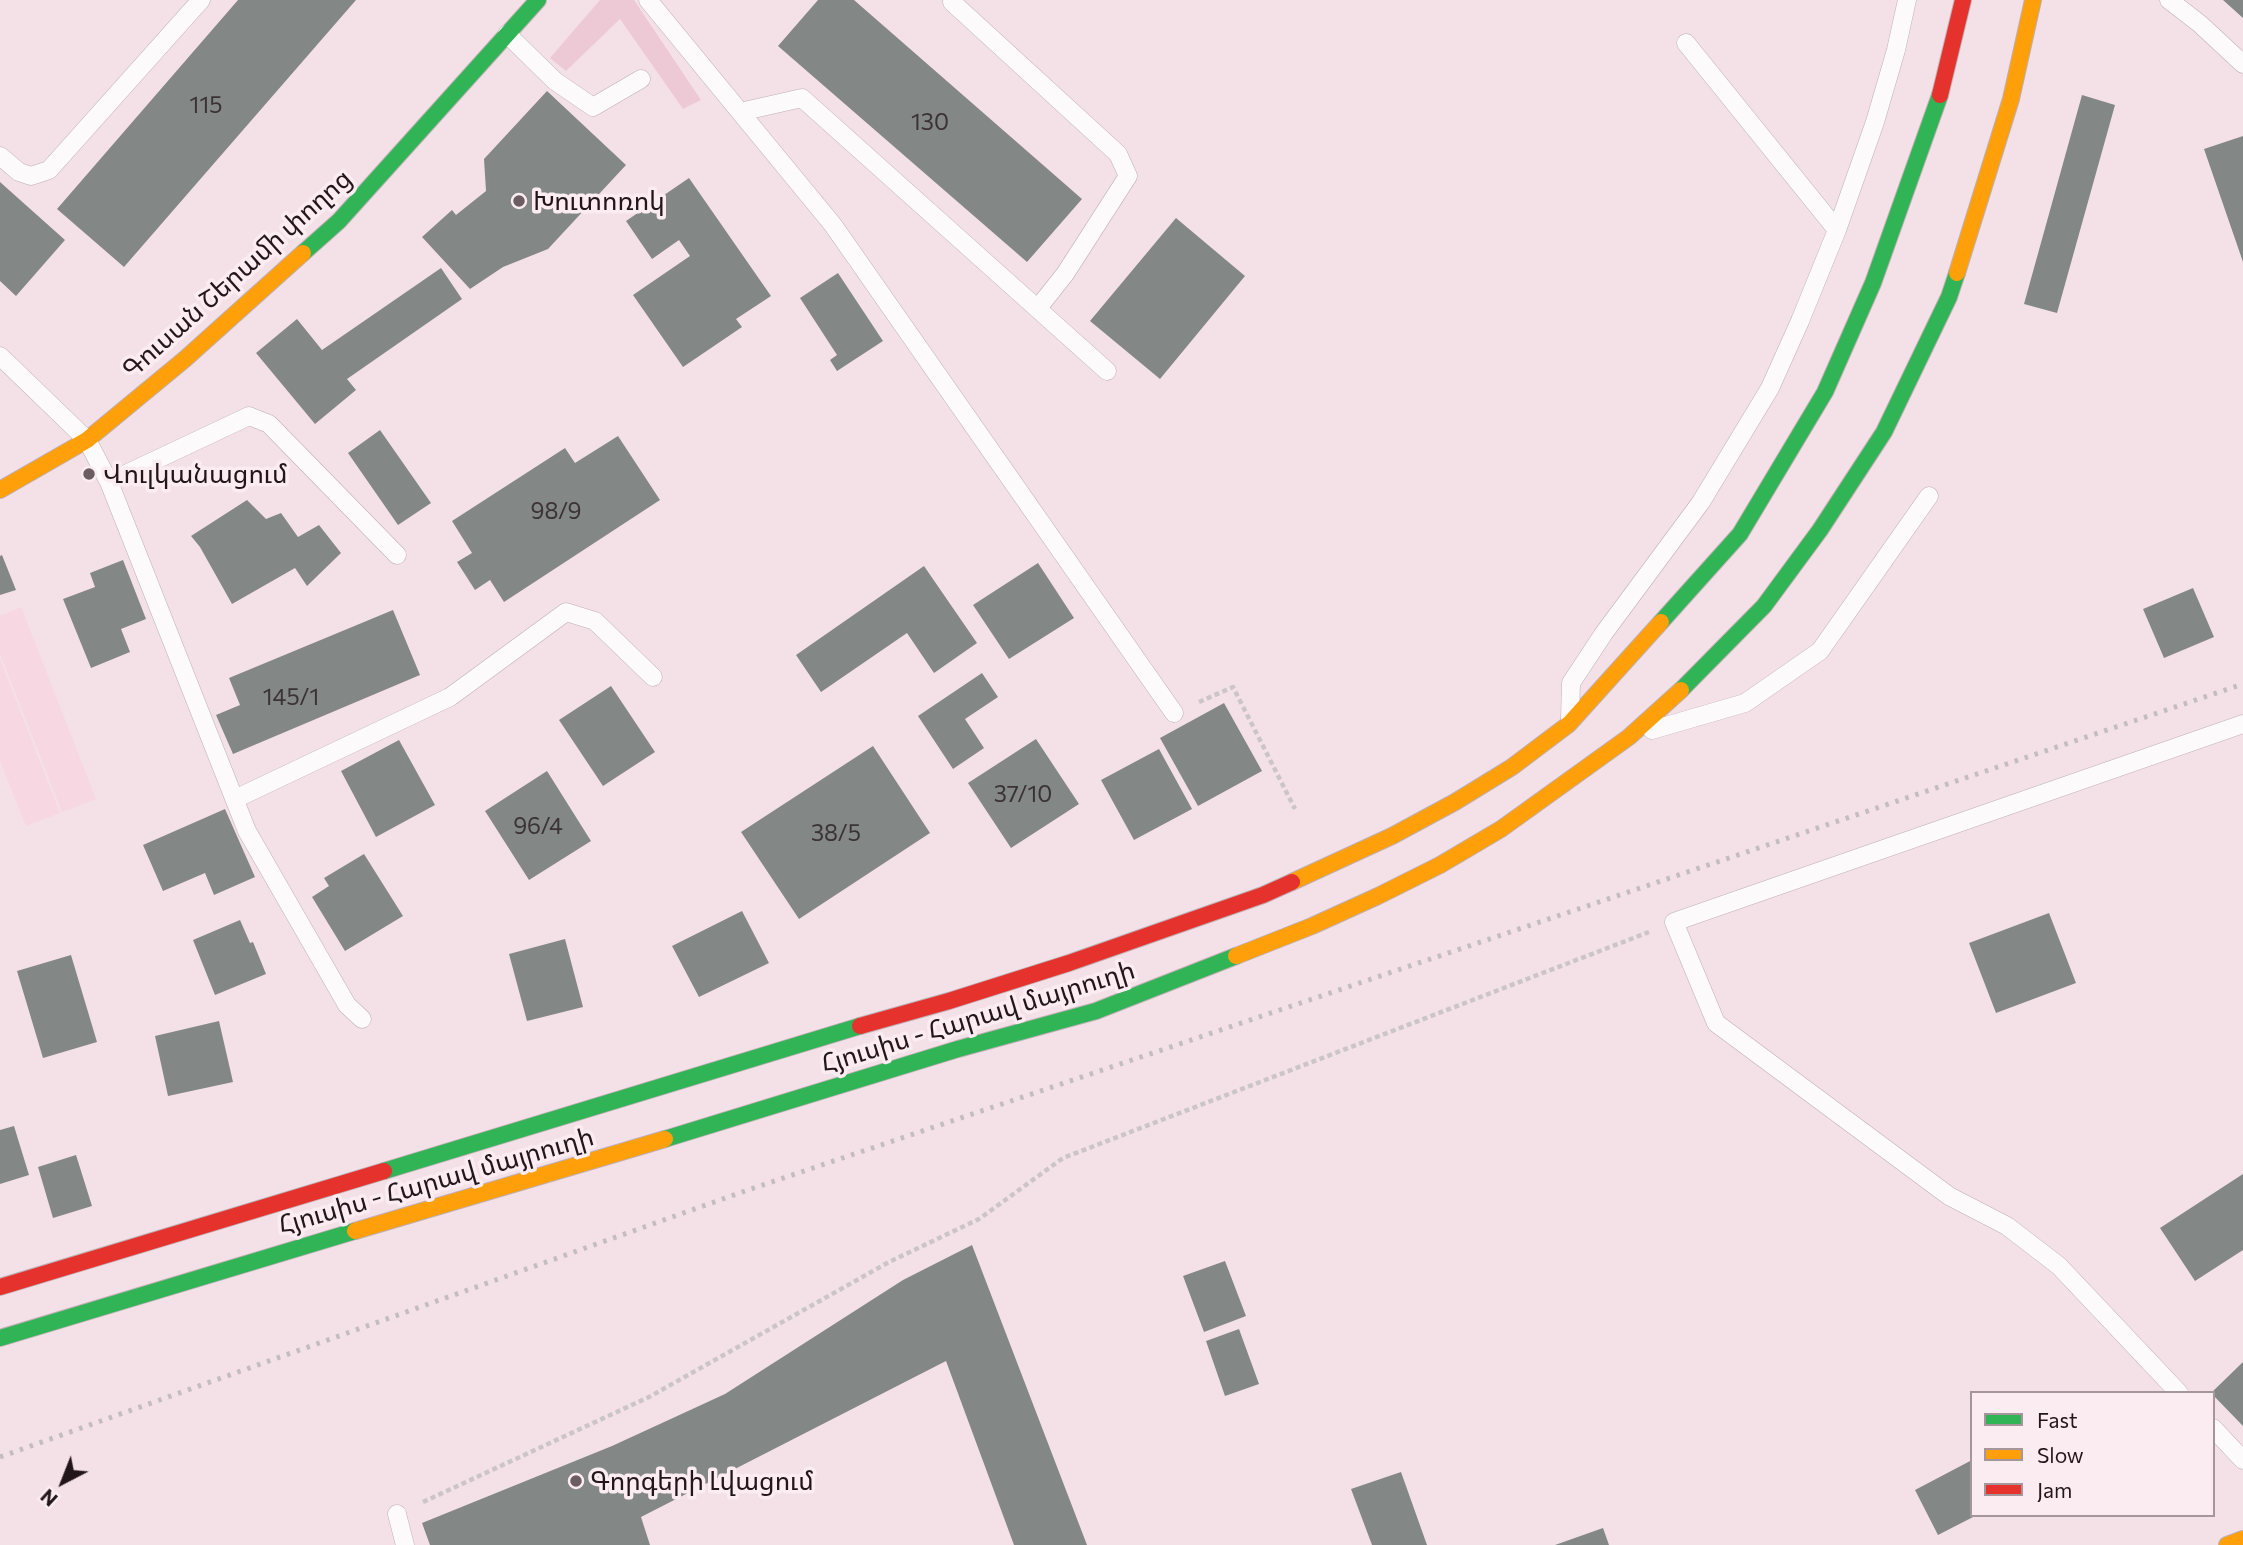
<!DOCTYPE html>
<meta charset="utf-8">
<style>
body{margin:0}
#map{position:relative;width:2243px;height:1545px;overflow:hidden;background:#f4e1e7;font-family:Commissioner,sans-serif}
canvas{display:block}
.legend{position:absolute;left:1970px;top:1391px;width:245px;height:126px;box-sizing:border-box;background:#fbecf1;border:2px solid #a4969b;margin:0;padding:9px 12px;list-style:none;font-size:21px;color:#22161a}
.legend li{display:flex;align-items:center;gap:14px;height:35px}
.legend b{width:35px;border:2px solid #a4969b}
.north{position:absolute;left:28px;top:1447px;width:70px;height:70px;-webkit-text-stroke:5px #fbecf1;paint-order:stroke;rotate:222deg;font-size:19px;font-weight:700;line-height:28px;text-align:center;color:#22161a}
.north::after{content:'';display:block;margin:auto;width:24px;height:32px;background:#22161a;clip-path:polygon(50% 0,100% 100%,50% 72%,0 100%)}
</style>
<div id="map">
<canvas width="2243" height="1545"></canvas>
<ul class="legend">
<li><b style="height:9px;background:#30b455"></b>Fast</li>
<li><b style="height:9px;background:#ff9f0a"></b>Slow</li>
<li><b style="height:9px;background:#e5322d"></b>Jam</li>
</ul>
<div class="north">N</div>
</div>
<script>
const context = document.querySelector('canvas').getContext('2d');
context.lineJoin = 'round';
function fill(path, color) { context.fillStyle = color; context.fill(path, 'evenodd'); }
const shape = rows => new Path2D(rows.map(r => 'M' + r).join(''));
function strokePath(path, color, width, dash) { context.strokeStyle = color; context.lineWidth = width; context.lineCap = dash ? 'butt' : 'round'; context.setLineDash(dash || []); context.stroke(path); }
function drawText(font, color, halo, rows, align = 'center') {
  context.font = font + ' Commissioner,"Noto Sans Armenian",sans-serif'; context.lineWidth = 7; context.setLineDash([]); context.textBaseline = 'middle'; context.strokeStyle = halo; context.fillStyle = color; for (const [text, x, y, turn = 0] of rows) {
    context.save(); context.translate(x, y); context.rotate((+turn || 0) * Math.PI / 180); context.textAlign = isNaN(turn) ? turn : align; if (halo) context.strokeText(text, 0, 0); context.fillText(text, 0, 0); context.restore();
  }
}
const built = shape([
 [21,607,96,799,62,812,0,654,0,616],
 [0,659,60,813,26,826,0,761]
]);
const green = shape([
 [600,0,634,0,701,100,683,109,620,19,566,71,550,58]
]);
const building = shape([
 [238,0,356,0,124,267,57,209],
 [818,0,854,0,1082,199,1027,262,778,46],
 [2223,0,2243,0,2243,18],
 [547,91,626,165,548,249,503,267,470,289,422,237,452,210,456,215,486,191,484,159],
 [2082,95,2115,105,2057,313,2024,304],
 [2243,136,2243,262,2204,149],
 [689,178,771,296,736,319,742,327,683,367,633,295,690,256,679,240,652,259,626,221],
 [0,182,65,240,16,296,0,281],
 [1176,218,1245,276,1160,379,1090,321],
 [441,268,462,299,347,379,356,390,315,424,256,353,297,319,322,350],
 [838,273,883,341,837,371,830,360,837,355,800,298],
 [380,430,431,503,398,525,348,453],
 [618,436,660,500,504,602,490,580,475,590,457,562,472,553,452,521,565,448,575,463],
 [247,500,266,519,281,513,298,537,319,525,341,553,307,586,295,568,232,604,200,547,191,536],
 [2,555,16,590,0,595,0,556],
 [123,560,146,619,121,629,130,652,91,668,63,599,95,587,90,573],
 [1038,563,1074,618,1009,659,973,605],
 [924,566,977,643,934,673,907,633,821,692,796,655],
 [2193,588,2214,637,2164,658,2143,609],
 [393,610,420,675,233,754,216,715,240,705,229,678],
 [982,673,998,697,965,719,984,748,953,769,918,716],
 [611,686,655,752,603,786,559,720],
 [1224,703,1262,771,1198,806,1160,738],
 [1036,739,1079,804,1011,848,968,783],
 [399,740,435,805,376,837,341,771],
 [873,746,930,833,799,919,741,832],
 [1159,749,1192,809,1134,840,1101,780],
 [547,771,591,841,529,880,485,811],
 [225,809,255,877,214,895,205,873,163,891,143,845],
 [364,854,403,916,345,951,312,897,329,886,324,878],
 [742,911,769,963,699,997,672,946],
 [2049,913,2076,983,1996,1013,1969,943],
 [240,920,250,943,253,942,266,974,215,995,193,940],
 [565,939,583,1007,527,1021,509,954],
 [71,955,97,1042,43,1058,17,971],
 [219,1021,233,1082,168,1096,155,1036],
 [14,1126,29,1175,0,1184,0,1130],
 [76,1155,92,1206,53,1218,38,1167],
 [2243,1174,2243,1250,2195,1281,2160,1228],
 [972,1245,1087,1545,1014,1545,946,1361,641,1517,650,1545,430,1545,422,1523,612,1446,725,1394,903,1280],
 [1225,1261,1246,1316,1204,1332,1183,1276],
 [1239,1329,1259,1384,1225,1396,1206,1341],
 [2243,1362,2243,1426,2211,1393],
 [1972,1460,1972,1515,1977,1515,1938,1535,1915,1490],
 [1401,1472,1427,1545,1372,1545,1351,1489],
 [1603,1528,1609,1545,1555,1545]
]);
const path = shape([
 [1199,702,1233,687,1295,809],
 [423,1502,649,1397,889,1262,979,1219,1063,1158,1649,932]
]);
const lane = shape([
 [648,0,833,225,1174,713],
 [2169,0,2200,24,2243,64],
 [952,2,1118,154,1128,176,1065,274,1038,308],
 [507,34,555,81,593,107,641,79],
 [1686,43,1837,230],
 [740,112,802,98,1107,371],
 [0,156,19,172,31,176,49,170,201,0],
 [0,356,87,440,109,482,247,831,347,1005,362,1019],
 [109,482,249,416,269,424,397,555],
 [1570,718,1571,683,1604,633,1701,502,1770,388,1800,321,1837,230,1875,122,1896,50,1907,0],
 [1652,730,1745,703,1820,651,1929,496],
 [235,799,450,697,566,612,595,621,653,677],
 [2179,1393,2059,1266,2007,1226,1949,1196,1716,1023,1674,922,2243,724],
 [2213,1428,2243,1460],
 [397,1514,405,1545]
]);
const fast = shape([
 [303,253,339,221,538,0],
 [1661,622,1740,534,1825,392,1873,283,1940,95],
 [1681,690,1764,606,1820,530,1884,432,1949,297,1957,273],
 [665,1139,958,1049,1096,1011,1236,956],
 [384,1171,860,1026],
 [0,1338,355,1231]
]);
const slow = shape([
 [1957,273,2011,99,2033,0],
 [0,490,87,440,185,359,303,253],
 [1292,882,1392,836,1455,802,1512,767,1569,724,1661,622],
 [1236,956,1312,926,1378,896,1440,865,1501,829,1629,737,1681,690],
 [355,1231,665,1139],
 [2227,1545,2243,1539]
]);
const jam = shape([
 [1940,95,1963,0],
 [860,1026,949,1001,1069,963,1263,895,1292,882],
 [0,1287,384,1171]
]);
const rail = shape([
 [0,1457,745,1191,2243,684]
]);
const markers = [
 [519,201,7,"#6c5d62"],
 [89,474,7,"#6c5d62"],
 [576,1481,7,"#6c5d62"]
];
const numberNames = [
 ["115",206,105],
 ["130",930,122],
 ["98/9",556,511],
 ["145/1",291,697],
 ["37/10",1023,794],
 ["96/4",538,826],
 ["38/5",836,833]
];
const poiNames = [
 ["Խուտոռոկ",533,201],
 ["Վուլկանացում",103,474],
 ["Գորգերի Լվացում",590,1481]
];
const streetNames = [
 ["Գուսան Շերամի փողոց",237,274,-42],
 ["Հյուսիս - Հարավ մայրուղի",978,1017,-17],
 ["Հյուսիս - Հարավ մայրուղի",436,1181,-16]
];
fill(built, '#f7d7e1');
fill(green, '#edc9d5');
fill(building, '#838886');
strokePath(lane, '#beafb4', 19);
strokePath(fast, '#beafb4', 18);
strokePath(slow, '#beafb4', 18);
strokePath(jam, '#beafb4', 18);
strokePath(path, '#cbc5c7', 4.5, [5, 3.5]);
strokePath(lane, '#fdfafb', 18);
strokePath(fast, '#30b455', 16);
strokePath(slow, '#ff9f0a', 16);
strokePath(jam, '#e5322d', 16);
strokePath(rail, '#c3bdbf', 5, [3.5, 7]);
for (const [x, y, r, color] of markers) { const dot = new Path2D(); dot.arc(x, y, r, 0, 2 * Math.PI); context.fillStyle = color; context.fill(dot); strokePath(dot, '#fbecf1', 2.5); }
drawText('23px', '#3a3235', null, numberNames);
drawText('26px', '#22161a', '#fbecf1', poiNames, 'left');
drawText('26px', '#22161a', '#fbecf1', streetNames);
</script>
